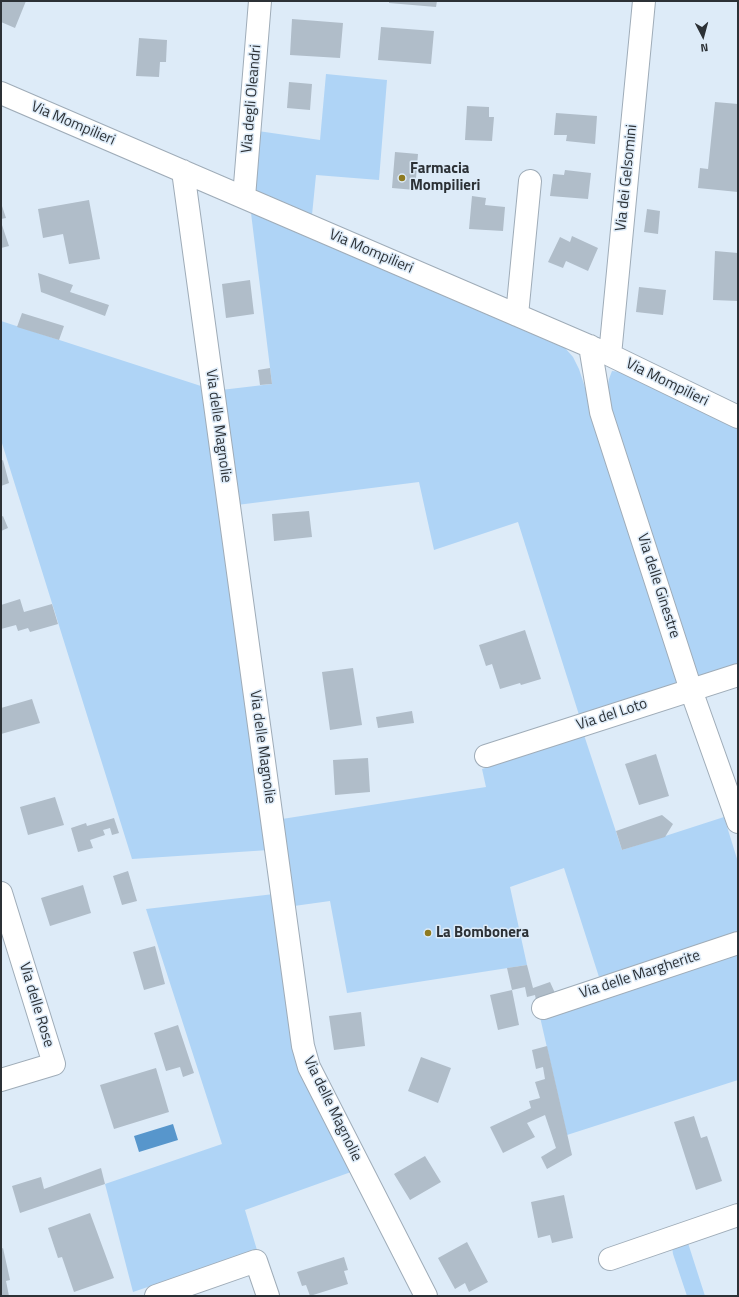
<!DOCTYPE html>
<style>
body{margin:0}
#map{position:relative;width:739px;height:1297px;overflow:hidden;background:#ddebf8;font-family:"Titillium Web",sans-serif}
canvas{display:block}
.frame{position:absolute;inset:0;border:2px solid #2c3136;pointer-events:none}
.north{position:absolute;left:683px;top:16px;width:40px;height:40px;-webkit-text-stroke:3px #ddebf8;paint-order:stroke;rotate:174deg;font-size:11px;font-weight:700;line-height:16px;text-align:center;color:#2c3136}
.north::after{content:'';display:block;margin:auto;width:14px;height:18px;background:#2c3136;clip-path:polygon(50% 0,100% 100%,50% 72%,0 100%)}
</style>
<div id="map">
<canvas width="739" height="1297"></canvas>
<div class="frame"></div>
<div class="north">N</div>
</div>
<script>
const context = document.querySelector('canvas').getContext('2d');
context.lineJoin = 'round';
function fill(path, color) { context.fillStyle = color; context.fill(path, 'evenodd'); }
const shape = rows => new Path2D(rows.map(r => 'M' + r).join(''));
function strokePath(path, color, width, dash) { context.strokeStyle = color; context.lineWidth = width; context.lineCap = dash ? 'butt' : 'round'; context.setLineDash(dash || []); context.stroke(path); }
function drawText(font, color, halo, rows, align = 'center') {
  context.font = font + ' "Titillium Web",sans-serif'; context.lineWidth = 3; context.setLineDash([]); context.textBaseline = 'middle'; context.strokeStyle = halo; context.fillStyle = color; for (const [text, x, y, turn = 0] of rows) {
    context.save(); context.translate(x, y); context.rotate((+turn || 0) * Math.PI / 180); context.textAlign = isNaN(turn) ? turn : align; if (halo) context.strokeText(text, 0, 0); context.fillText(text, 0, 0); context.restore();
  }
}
const green = shape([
 [326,74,387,80,379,180,316,175,312,215,253,192,258,131,320,140],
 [251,213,565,348,573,357,579,369,679,675,678,683,580,718,518,522,434,550,419,482,237,505,221,390,272,384],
 [1,321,204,387,269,850,132,859,1,440],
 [612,371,622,372,738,429,738,665,697,678,608,405,607,390,609,379],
 [584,735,622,850,724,817,738,862,738,933,599,977,564,868,510,887,527,965,347,993,330,901,294,906,282,819,486,787,482,769],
 [274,894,294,1055,299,1072,351,1172,245,1210,257,1250,133,1292,105,1184,222,1144,146,909],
 [738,951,738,1080,567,1135,540,1017],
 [688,1243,705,1296,687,1296,673,1254,672,1247]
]);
const water = shape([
 [173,1124,178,1140,139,1152,134,1136]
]);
const building = shape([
 [1,1,26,1,15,28,1,22],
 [389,1,437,1,436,7,389,3],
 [292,19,343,23,340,58,290,55],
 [381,27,434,31,431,64,378,60],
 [139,38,167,40,166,62,160,62,159,77,136,76],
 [289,82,312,84,310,110,287,108],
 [715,102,738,104,738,192,698,188,700,168,708,169],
 [467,106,489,107,489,117,494,117,492,141,465,140],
 [556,113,597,116,595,144,566,141,567,135,554,135],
 [395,152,418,154,415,190,392,188],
 [565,170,591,173,588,199,550,196,553,174,564,175],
 [472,196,486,198,485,205,505,207,503,231,469,229],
 [89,200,100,259,69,264,63,234,43,238,38,209],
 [1,203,6,218,1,219],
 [647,209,660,211,658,234,644,232],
 [1,222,9,246,1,248],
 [572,236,598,248,588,271,566,261,563,268,548,262,560,237,570,242],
 [715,251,738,253,738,301,713,300],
 [38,273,73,285,70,292,109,305,105,316,41,292],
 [250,280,254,314,226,318,222,284],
 [639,287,666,290,663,315,636,312],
 [22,313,64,326,59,340,17,327],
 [270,368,272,384,260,385,258,370],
 [3,460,9,483,1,486,1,461],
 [309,511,312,537,274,541,272,514],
 [3,516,8,528,1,531,1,517],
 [20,599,24,612,52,604,58,624,30,632,28,628,18,631,16,625,1,629,1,605],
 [525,630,541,679,521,685,520,683,500,689,492,664,486,666,479,645],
 [353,668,362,725,330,730,322,672],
 [32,699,40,723,1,734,1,708],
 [412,711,414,723,378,728,376,717],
 [656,754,669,796,639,805,625,764],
 [368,758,370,792,335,795,333,760],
 [55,797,64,825,28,835,20,807],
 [662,815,673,824,665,837,622,850,616,831],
 [114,818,119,833,112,835,110,828,103,830,105,835,90,840,93,848,78,852,71,828,86,823,87,826],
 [128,871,137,901,122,905,113,876],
 [83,885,91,913,50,926,41,898],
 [155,946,165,984,144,990,133,952],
 [527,965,533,988,550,982,555,993,536,1000,535,995,527,997,525,987,512,990,507,968],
 [512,990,519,1025,498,1030,490,995],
 [361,1012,365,1046,334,1050,329,1016],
 [178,1025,194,1073,183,1077,180,1067,166,1071,154,1033],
 [547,1046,572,1155,547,1169,541,1157,556,1148,545,1115,527,1123,535,1137,503,1153,490,1127,531,1108,529,1101,540,1098,535,1082,545,1079,543,1067,536,1069,532,1050],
 [421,1057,451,1068,438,1103,408,1091],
 [156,1068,169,1112,114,1129,100,1085],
 [694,1116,701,1138,707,1136,722,1181,696,1190,674,1122],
 [425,1156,441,1182,410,1200,394,1174],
 [101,1168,105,1184,20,1213,12,1186,41,1177,44,1189],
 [564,1195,573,1238,552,1243,550,1235,538,1238,531,1202],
 [90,1213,114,1278,74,1292,62,1257,58,1258,48,1228],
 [467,1242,488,1282,469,1292,465,1283,455,1289,438,1258],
 [3,1248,10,1280,6,1281,9,1296,1,1296,1,1249],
 [344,1257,348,1270,344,1271,348,1284,310,1296,306,1285,302,1286,297,1272]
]);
const minor = shape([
 [1,93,610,355,738,417],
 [183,171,303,1046,309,1067,426,1296],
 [244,197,260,1],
 [517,315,530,181],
 [590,346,601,412,691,690,738,822],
 [610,355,644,1],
 [486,756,738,675],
 [1,893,54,1064,1,1080],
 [543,1008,738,943],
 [610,1259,738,1215],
 [156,1296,256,1261,268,1296]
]);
const markers = [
 [402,178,4,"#8e7a20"],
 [428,933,4,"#8e7a20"]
];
const streetNames = [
 ["Via degli Oleandri",252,99,-85],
 ["Via Mompilieri",73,124,23],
 ["Via dei Gelsomini",627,178,-84],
 ["Via Mompilieri",371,252,23],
 ["Via Mompilieri",667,383,26],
 ["Via delle Magnolie",218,426,82],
 ["Via delle Ginestre",658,586,72],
 ["Via del Loto",612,715,-18],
 ["Via delle Magnolie",262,747,82],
 ["Via delle Margherite",640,975,-18],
 ["Via delle Rose",36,1005,73],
 ["Via delle Magnolie",332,1109,64]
];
const poiNames = [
 ["Farmacia",410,169],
 ["Mompilieri",410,186],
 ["La Bombonera",436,933]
];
fill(green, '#afd4f6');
fill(water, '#5796cc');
fill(building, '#b0bdc9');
strokePath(minor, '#9facb8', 24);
strokePath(minor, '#fff', 22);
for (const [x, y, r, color] of markers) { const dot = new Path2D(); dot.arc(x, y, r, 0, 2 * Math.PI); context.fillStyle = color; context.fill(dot); strokePath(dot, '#ddebf8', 1.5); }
drawText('15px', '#2c3136', '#ddebf8', streetNames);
drawText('bold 15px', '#2c3136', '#ddebf8', poiNames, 'left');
</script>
